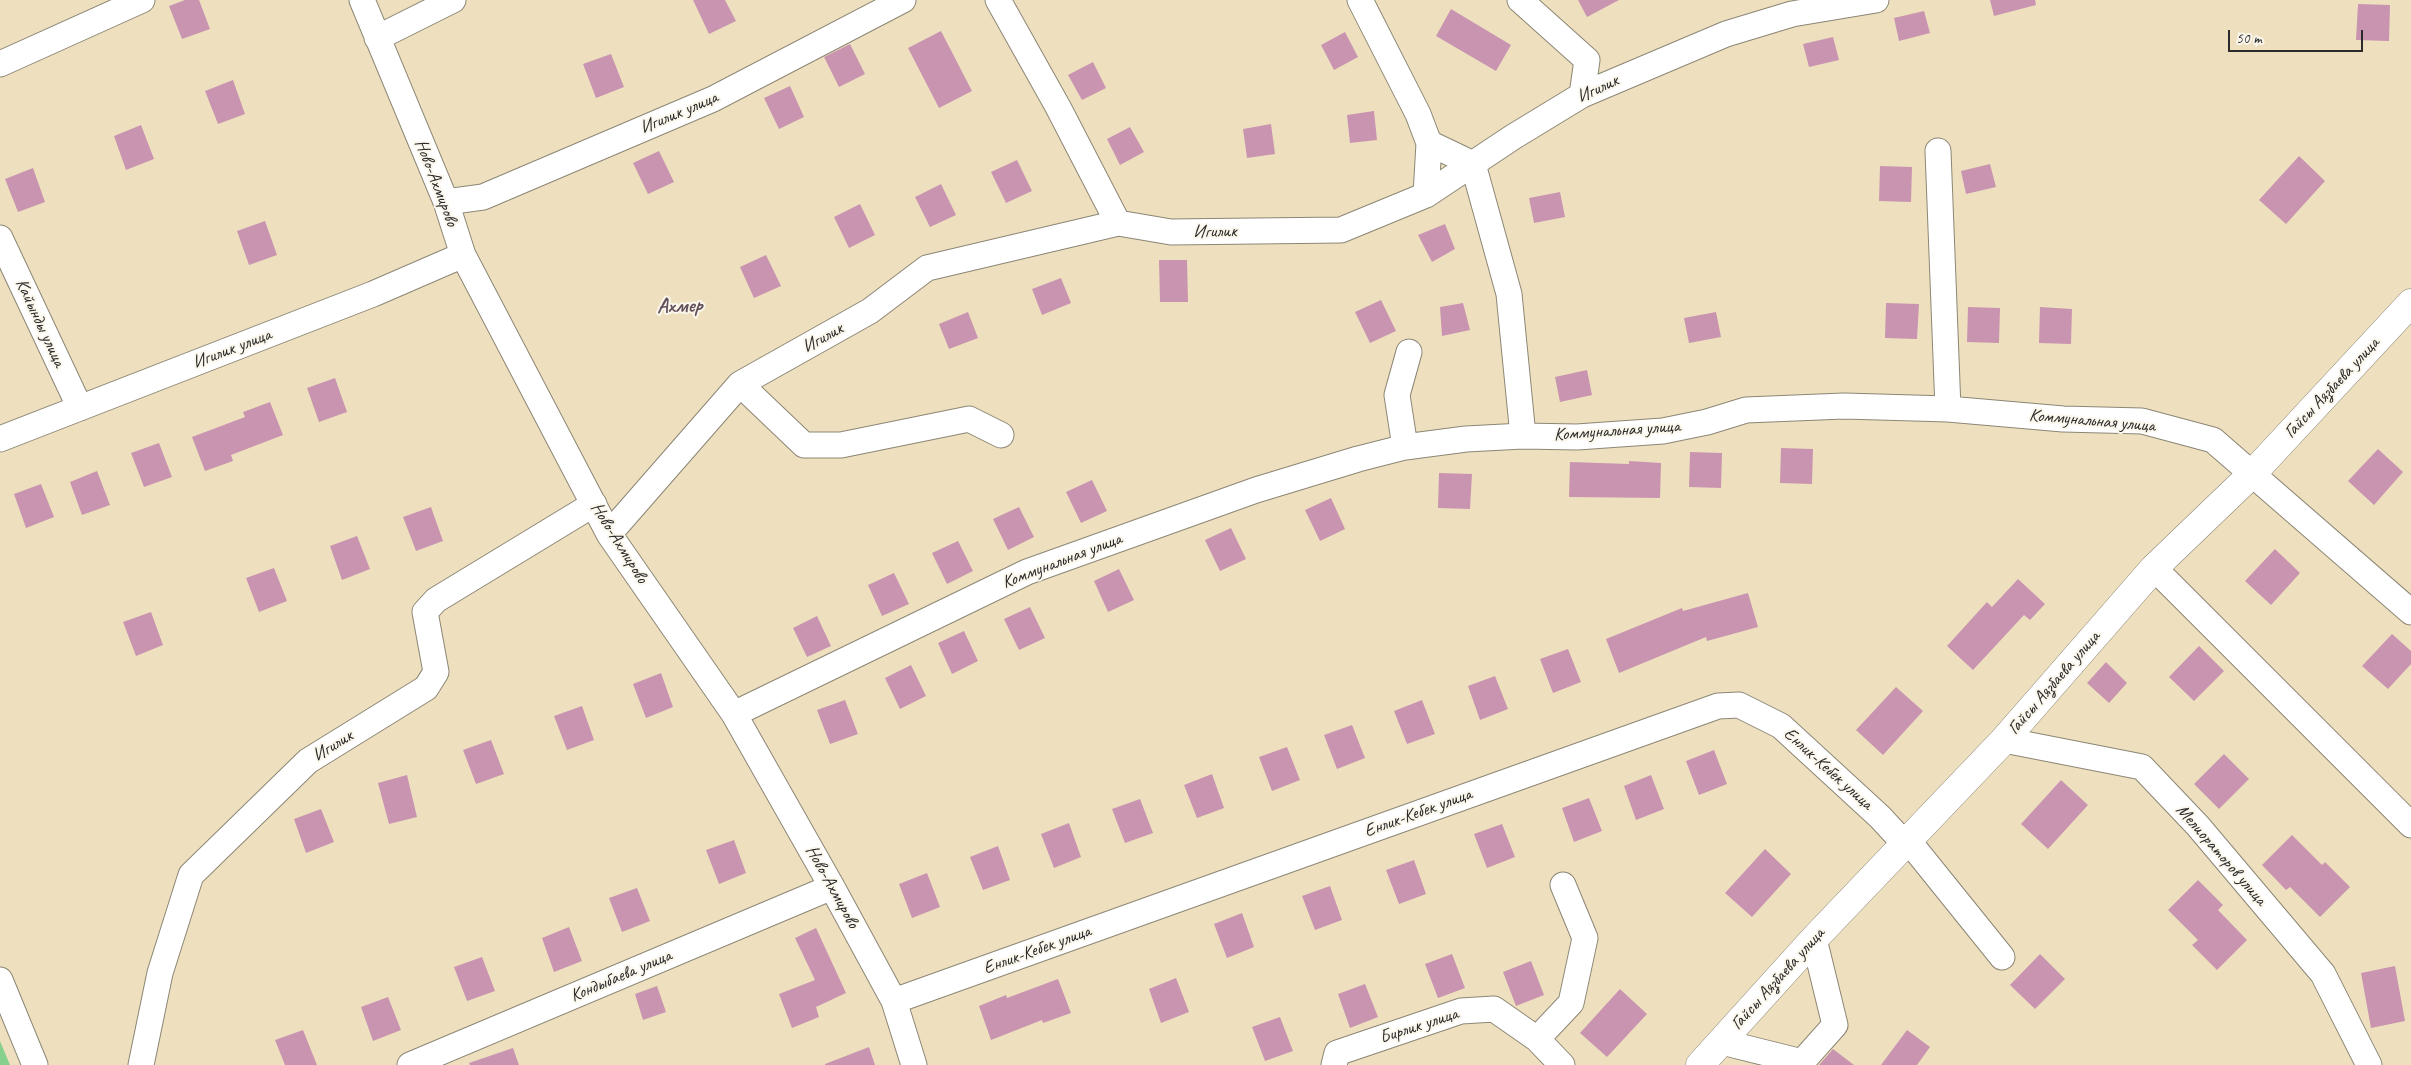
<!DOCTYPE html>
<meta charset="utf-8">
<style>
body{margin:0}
#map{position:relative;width:2411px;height:1065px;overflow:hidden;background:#eee0bf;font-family:Caveat,sans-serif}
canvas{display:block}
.scale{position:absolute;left:2228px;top:30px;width:135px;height:22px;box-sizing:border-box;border:2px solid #2b2b2b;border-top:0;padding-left:6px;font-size:15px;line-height:18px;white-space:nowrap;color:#2b2b2b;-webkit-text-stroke:4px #fbf7ec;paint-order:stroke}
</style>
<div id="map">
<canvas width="2411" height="1065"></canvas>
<div class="scale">50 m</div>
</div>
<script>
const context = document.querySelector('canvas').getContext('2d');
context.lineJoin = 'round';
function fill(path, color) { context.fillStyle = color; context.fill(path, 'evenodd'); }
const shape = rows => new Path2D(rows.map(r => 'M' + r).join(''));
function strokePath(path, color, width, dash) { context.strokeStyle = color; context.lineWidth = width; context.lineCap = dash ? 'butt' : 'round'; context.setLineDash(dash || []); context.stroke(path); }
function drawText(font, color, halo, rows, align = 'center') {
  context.font = font + ' Caveat,sans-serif'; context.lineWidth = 4; context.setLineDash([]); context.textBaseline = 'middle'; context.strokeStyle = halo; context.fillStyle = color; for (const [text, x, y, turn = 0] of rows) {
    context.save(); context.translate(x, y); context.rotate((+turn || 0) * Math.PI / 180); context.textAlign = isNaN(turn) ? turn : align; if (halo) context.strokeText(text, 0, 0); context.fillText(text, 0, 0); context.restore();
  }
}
const green = shape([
 [0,1041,10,1065,0,1065]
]);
const building = shape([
 [185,0,199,0,210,29,182,39,169,6],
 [693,0,725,0,736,21,709,34],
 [1578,0,1619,0,1587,17],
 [1990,0,2035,0,2036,5,1994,16],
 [2358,4,2390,5,2389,41,2356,40],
 [1451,9,1511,45,1496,71,1436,36],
 [1924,11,1930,33,1899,41,1894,18],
 [941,31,972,91,939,108,908,48],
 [1345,32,1358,57,1334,70,1321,45],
 [1833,37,1839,60,1809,67,1803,44],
 [850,44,865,74,839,87,824,57],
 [611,54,624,87,596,98,583,64],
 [1093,62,1106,88,1082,100,1068,75],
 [233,80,245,114,218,124,205,91],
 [790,86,804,117,779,129,764,98],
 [1374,111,1377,140,1350,143,1347,115],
 [1271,124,1275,154,1247,158,1243,129],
 [141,125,154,159,126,170,114,136],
 [1130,127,1144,152,1120,165,1107,139],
 [659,151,674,182,648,194,633,163],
 [2299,156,2325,181,2286,224,2259,200],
 [1017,160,1032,191,1006,203,991,172],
 [1990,164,1996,187,1966,194,1961,171],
 [1880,166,1912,167,1911,202,1879,201],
 [33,168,45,202,18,212,5,179],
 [941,184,956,215,930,227,915,197],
 [1560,192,1565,217,1534,223,1529,198],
 [860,204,875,235,849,248,834,217],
 [265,221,277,255,249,265,237,231],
 [1445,224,1455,249,1432,262,1418,235],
 [766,255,781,286,754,298,740,267],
 [1159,260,1187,260,1188,302,1160,302],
 [1061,278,1071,303,1042,315,1032,289],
 [1381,300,1396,331,1370,343,1355,312],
 [1463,303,1470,330,1442,336,1440,307],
 [1886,303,1919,304,1917,339,1885,338],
 [1968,307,2000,308,1999,343,1967,342],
 [2040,307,2072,309,2071,344,2039,343],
 [968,312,978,338,949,349,939,324],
 [1716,312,1721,337,1689,343,1684,318],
 [1587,370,1592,395,1560,402,1555,377],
 [335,378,347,412,319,422,307,388],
 [270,402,283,435,231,455,233,461,205,471,192,437,245,417,243,412],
 [159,443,172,477,144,487,131,453],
 [1781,448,1813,449,1812,484,1780,483],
 [2378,449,2403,472,2374,505,2348,481],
 [1690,452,1722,453,1721,488,1689,487],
 [1629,461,1661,463,1660,498,1569,497,1570,462,1629,464],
 [97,471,110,505,82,515,70,482],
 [1439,473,1472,474,1470,509,1438,508],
 [1092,480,1107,511,1081,523,1066,492],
 [41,484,54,517,26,528,14,494],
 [1331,498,1345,529,1320,541,1305,510],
 [431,507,443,541,416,551,403,517],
 [1019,507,1034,537,1008,550,993,519],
 [1231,528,1246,559,1220,571,1205,540],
 [357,536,370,569,342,580,330,546],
 [958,541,973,571,947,584,932,553],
 [2275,549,2300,573,2271,605,2245,581],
 [274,568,287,601,259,612,246,578],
 [1119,569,1134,600,1108,612,1094,581],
 [894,573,909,604,882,616,868,585],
 [2018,579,2045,604,2030,620,2024,615,1973,670,1947,646,1987,602,1992,607],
 [1748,593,1758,627,1707,641,1706,637,1619,673,1606,639,1682,608,1683,611],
 [1030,607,1045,638,1019,650,1004,619],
 [151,612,163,645,136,656,123,622],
 [817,616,831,646,807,657,793,628],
 [964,631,978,661,952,674,938,643],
 [2392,634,2411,651,2411,664,2388,689,2362,666],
 [2199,646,2224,671,2194,701,2169,677],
 [1568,649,1581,682,1553,693,1540,659],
 [2106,662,2127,683,2109,703,2087,683],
 [911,665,926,696,900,709,885,678],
 [661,673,673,707,646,718,633,684],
 [1495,676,1508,709,1480,720,1468,686],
 [1896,687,1923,711,1883,755,1856,730],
 [845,700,858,734,830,744,817,710],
 [1422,700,1435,734,1407,744,1394,711],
 [582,706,594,740,567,750,554,716],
 [1352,725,1365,758,1337,769,1324,735],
 [491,740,504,774,476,784,463,750],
 [1287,747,1300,780,1272,791,1259,757],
 [1714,750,1727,784,1699,795,1686,761],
 [2224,754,2249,779,2219,809,2194,784],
 [1212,774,1224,808,1197,818,1184,785],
 [407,775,417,817,389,824,378,783],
 [1651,775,1664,809,1636,820,1624,786],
 [2061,780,2088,805,2048,849,2021,824],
 [1589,798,1602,831,1574,842,1562,808],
 [1140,799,1153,833,1125,843,1112,809],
 [321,809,334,842,306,853,294,819],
 [1069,823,1081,857,1054,868,1041,834],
 [1502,824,1515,857,1487,868,1474,834],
 [2292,835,2322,865,2325,862,2350,887,2320,917,2290,887,2286,890,2262,865],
 [734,840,746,873,719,884,706,850],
 [998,846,1010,880,983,890,970,857],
 [1765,849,1791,874,1752,917,1725,893],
 [1414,860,1426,894,1399,904,1386,870],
 [927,873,940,907,912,918,899,884],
 [2198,880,2223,905,2218,910,2247,940,2217,970,2192,945,2198,940,2168,910],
 [1330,886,1342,920,1315,930,1302,896],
 [637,888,650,921,622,932,609,898],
 [1242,913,1254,947,1227,958,1214,924],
 [569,927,582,961,554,972,542,938],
 [816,928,846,993,816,1007,819,1017,792,1028,779,994,815,980,795,938],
 [1452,954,1465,988,1438,998,1425,964],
 [2040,954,2065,979,2035,1009,2010,985],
 [482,957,495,991,467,1001,454,967],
 [1531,961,1544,995,1516,1006,1503,972],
 [2395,966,2405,1021,2371,1028,2361,973],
 [1176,978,1189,1012,1161,1023,1149,989],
 [1058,979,1071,1013,1043,1023,1042,1020,991,1040,979,1006,1006,995,1007,998],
 [1365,984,1378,1017,1350,1028,1338,994],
 [657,986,666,1012,643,1020,635,994],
 [1620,989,1647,1014,1607,1057,1580,1033],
 [388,997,401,1030,373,1041,361,1007],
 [1280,1017,1293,1051,1265,1061,1252,1027],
 [303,1030,317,1065,285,1065,275,1040],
 [1907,1030,1930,1047,1917,1065,1881,1065],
 [869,1047,875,1065,825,1065,825,1064],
 [513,1048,519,1065,470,1065,469,1063],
 [1833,1049,1854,1065,1819,1065]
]);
const minor = shape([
 [362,0,446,202,463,255,609,534,734,714,832,887,894,1001,914,1065],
 [998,0,1058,107,1118,223],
 [1360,0,1418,114,1429,143,1426,195],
 [1520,0,1587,60,1582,95],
 [377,38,453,0],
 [0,64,142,0],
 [1429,143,1473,164,1509,294,1523,436],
 [1938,151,1948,409],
 [446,202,483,197,713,99,903,0],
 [0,238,80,408],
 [740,384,804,445,841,445,969,419,1001,435],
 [0,439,373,294,463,255],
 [1405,447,1397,395,1409,352],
 [609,534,740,384,870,311,927,268,1118,223,1171,232,1341,230,1426,195,1513,137,1582,95,1726,34,1792,14,1876,0],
 [2154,568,2411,825],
 [734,714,1027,572,1256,490,1358,459,1405,447,1466,439,1523,436,1577,437,1663,431,1707,422,1746,410,1844,406,1948,409,2063,419,2142,421,2213,440,2411,612],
 [2004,740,2142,767,2198,826,2323,974,2369,1065],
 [0,980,35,1065],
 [894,1001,1718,706,1739,705,1781,726,1880,817,1904,843,1915,849,2002,957],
 [1537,1039,1571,1003,1585,938,1563,885],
 [1722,1042,1802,1062,1835,1025,1814,939],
 [141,1065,160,973,191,875,308,761,426,688,436,672,425,612,436,600,594,504],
 [410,1065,832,887],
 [1334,1065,1337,1053,1461,1011,1494,1009,1537,1039,1562,1065]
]);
const highway = shape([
 [1700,1065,1814,939,2004,740,2154,568,2253,473,2411,303]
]);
const streetNames = [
 ["Игилик",1598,89,-25],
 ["Игилик улица",679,113,-23],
 ["Ново-Ахмирово",436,183,69],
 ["Игилик",1215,232,-1],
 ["Кайынды улица",40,323,65],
 ["Игилик",823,338,-29],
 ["Игилик улица",232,349,-21],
 ["Гайсы Аязбаева улица",2332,388,-47],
 ["Коммунальная улица",2092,421,5],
 ["Коммунальная улица",1617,431,-4],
 ["Ново-Ахмирово",619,543,58],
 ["Коммунальная улица",1062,561,-21],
 ["Гайсы Аязбаева улица",2054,683,-49],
 ["Игилик",333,746,-32],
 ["Енлик-Кебек улица",1828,769,42],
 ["Енлик-Кебек улица",1418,813,-20],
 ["Мелиораторов улица",2221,855,49],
 ["Ново-Ахмирово",832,887,61],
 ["Енлик-Кебек улица",1037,950,-20],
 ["Кондыбаева улица",621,976,-23],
 ["Гайсы Аязбаева улица",1778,979,-48],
 ["Бирлик улица",1419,1026,-18]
];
const quarterNames = [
 ["Ахмер",680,307]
];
fill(green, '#86d08c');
fill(building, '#c994b0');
strokePath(minor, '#8c8675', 27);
strokePath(highway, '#8c8675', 29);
strokePath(minor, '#fff', 25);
strokePath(highway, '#fff', 28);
drawText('18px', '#2b2b2b', '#fbf7ec', streetNames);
drawText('bold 20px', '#62505a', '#fbf7ec', quarterNames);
</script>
